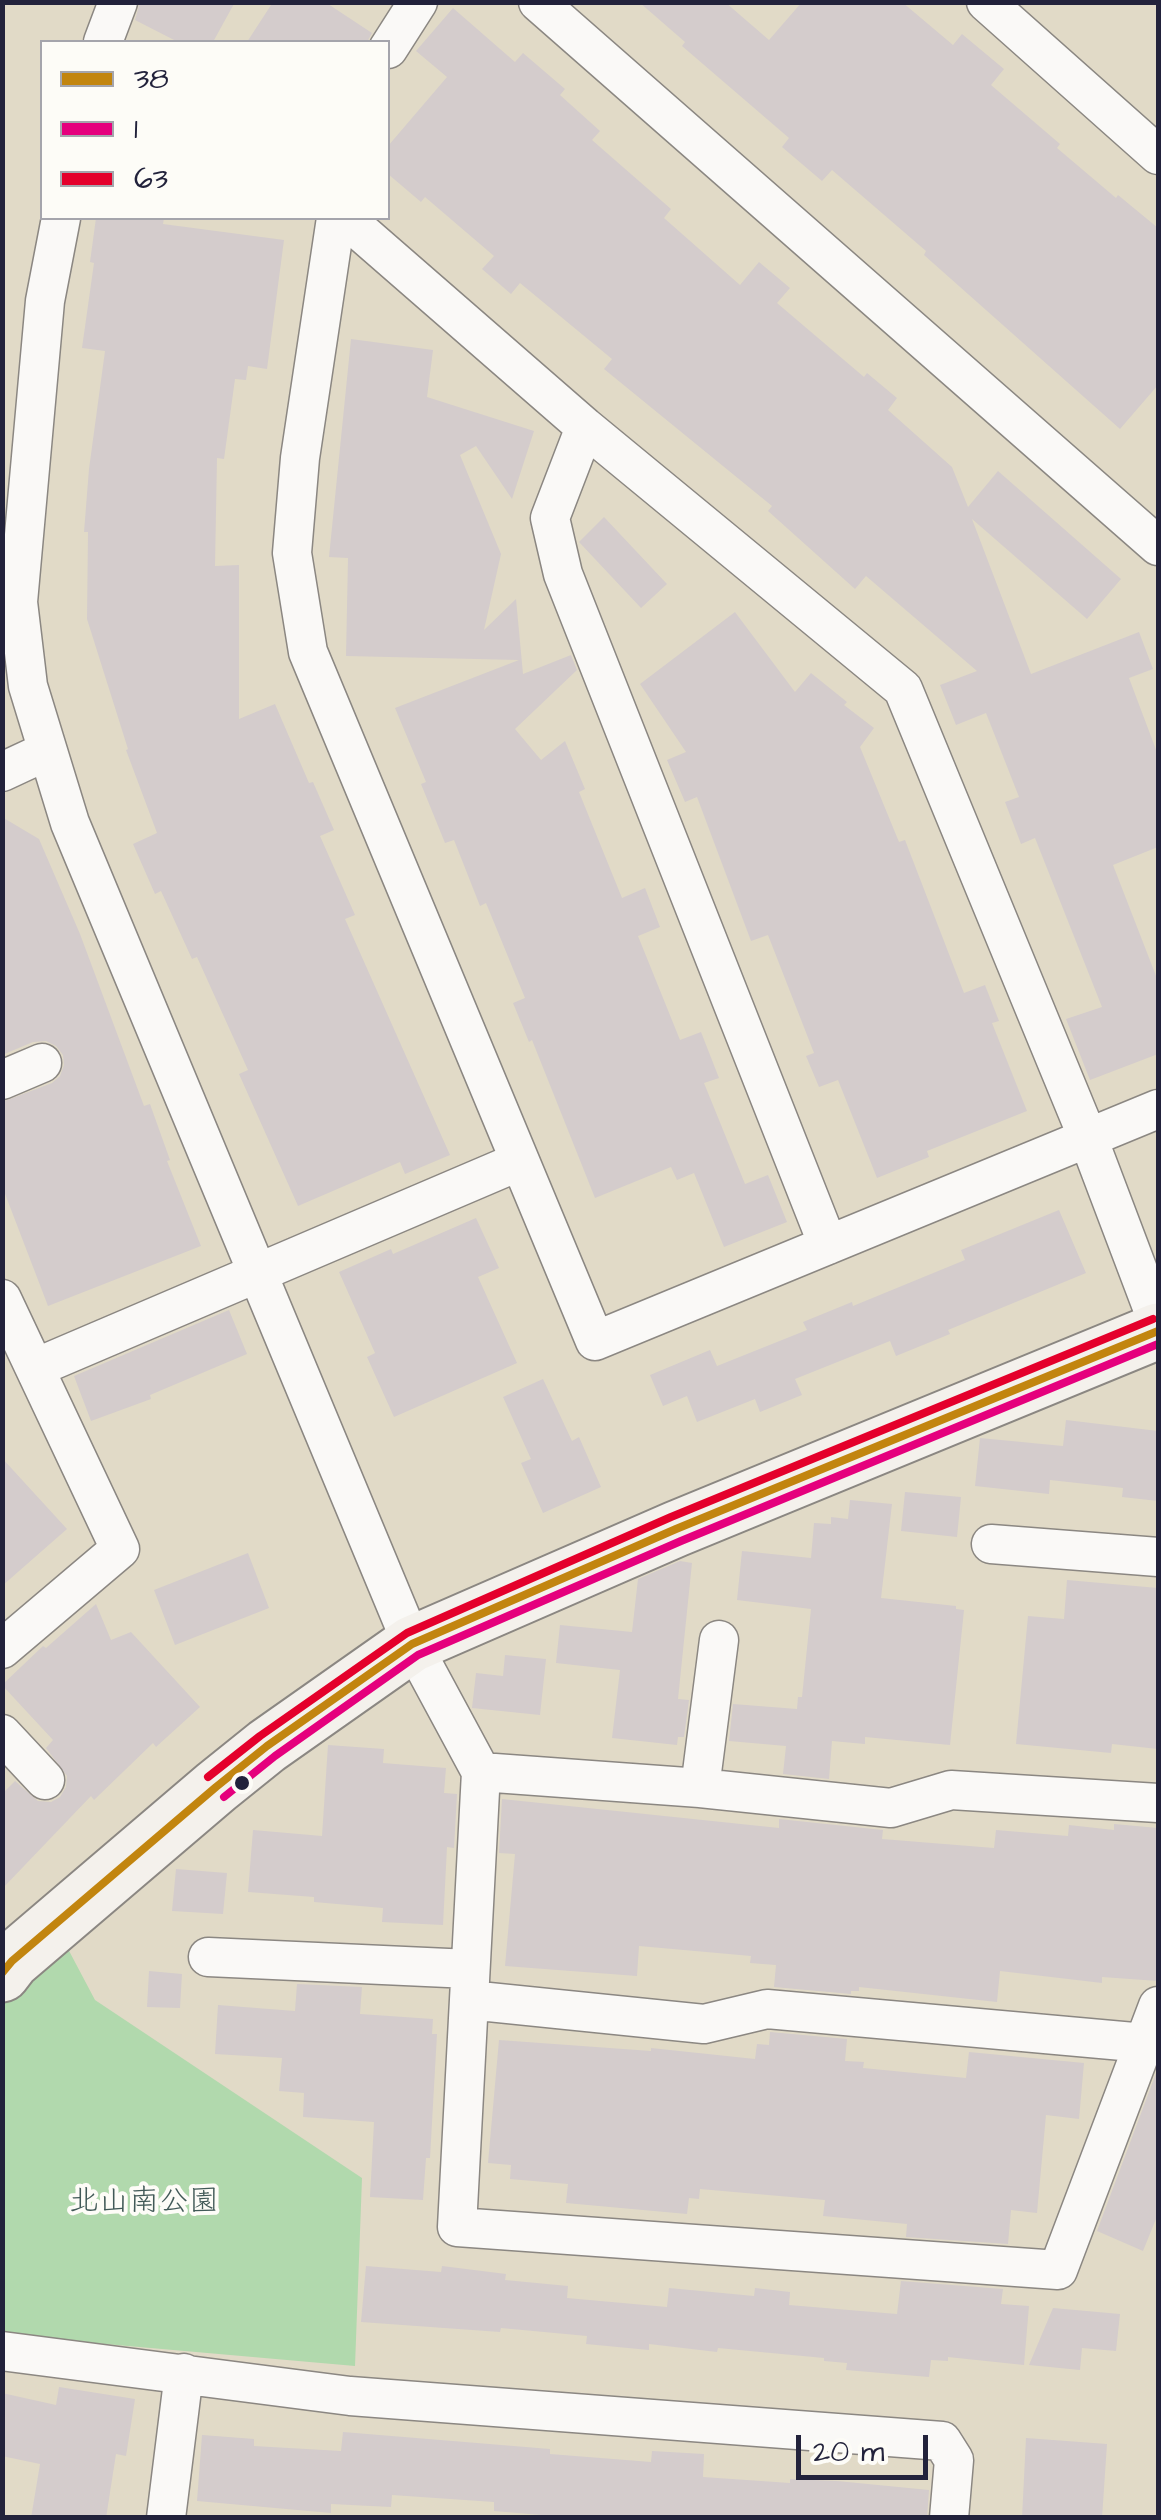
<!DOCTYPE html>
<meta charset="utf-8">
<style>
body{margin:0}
#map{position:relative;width:1161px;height:2520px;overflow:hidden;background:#e1dac7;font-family:"Architects Daughter",sans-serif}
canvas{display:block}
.frame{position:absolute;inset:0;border:5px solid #22223b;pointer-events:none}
.legend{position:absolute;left:40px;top:40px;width:350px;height:180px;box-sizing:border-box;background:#fdfcf7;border:2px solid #a5a5ac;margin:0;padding:12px 18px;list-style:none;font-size:30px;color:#22223b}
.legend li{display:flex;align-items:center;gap:20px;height:50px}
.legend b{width:50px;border:2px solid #a5a5ac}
.scale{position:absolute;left:796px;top:2435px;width:132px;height:45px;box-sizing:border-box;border:5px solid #22223b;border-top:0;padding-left:12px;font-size:30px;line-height:35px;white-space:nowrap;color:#22223b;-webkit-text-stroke:8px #fdfcf7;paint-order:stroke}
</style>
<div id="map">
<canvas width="1161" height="2520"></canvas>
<div class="frame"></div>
<ul class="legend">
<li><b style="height:12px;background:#c2850f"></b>38</li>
<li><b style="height:12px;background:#e5007d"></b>1</li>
<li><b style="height:12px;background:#e4002b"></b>63</li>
</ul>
<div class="scale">20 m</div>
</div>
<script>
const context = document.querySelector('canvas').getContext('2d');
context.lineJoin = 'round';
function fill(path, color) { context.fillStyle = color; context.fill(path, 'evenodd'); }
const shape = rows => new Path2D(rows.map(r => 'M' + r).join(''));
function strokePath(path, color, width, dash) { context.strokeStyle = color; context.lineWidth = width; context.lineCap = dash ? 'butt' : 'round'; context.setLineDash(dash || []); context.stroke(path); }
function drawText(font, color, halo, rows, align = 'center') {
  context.font = font + ' "Architects Daughter","Klee One",sans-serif'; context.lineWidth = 8; context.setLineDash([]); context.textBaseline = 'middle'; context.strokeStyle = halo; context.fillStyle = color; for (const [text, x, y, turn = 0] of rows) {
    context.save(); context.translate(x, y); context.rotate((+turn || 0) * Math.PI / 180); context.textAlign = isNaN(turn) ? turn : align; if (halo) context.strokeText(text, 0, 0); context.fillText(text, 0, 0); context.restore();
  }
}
const green = shape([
 [67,1947,95,2000,362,2178,355,2366,3,2335,2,2008,8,1999]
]);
const building = shape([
 [140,2,235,2,213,42,178,42,135,20],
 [273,2,325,2,372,33,367,42,247,42],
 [639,2,725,2,769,40,802,2,902,2,953,45,962,34,1004,69,991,85,1060,144,1057,148,1116,198,1118,195,1158,228,1158,385,1120,429,924,255,926,251,832,170,822,181,782,147,789,138,682,46,685,42],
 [453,8,515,62,523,53,565,89,560,95,600,131,592,140,671,209,664,218,740,285,759,262,790,288,777,303,864,377,867,373,897,398,888,410,952,467,968,507,998,471,1121,579,1087,619,972,519,1031,674,1139,632,1153,669,1129,678,1158,755,1158,847,1113,865,1158,981,1158,1054,1090,1080,1066,1019,1102,1007,1035,838,1021,844,1005,802,1019,797,986,713,956,725,940,685,977,671,866,576,855,589,768,511,772,506,604,369,612,359,520,283,511,294,482,269,494,256,425,197,421,202,388,174,388,146,447,77,416,51],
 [96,218,164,218,163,224,284,240,267,369,248,366,246,380,235,379,224,459,217,458,215,566,239,565,239,719,275,704,309,783,313,782,334,830,320,836,355,915,345,919,450,1155,405,1174,400,1162,298,1206,239,1074,248,1070,197,957,192,959,161,891,155,894,133,844,157,833,126,750,128,749,87,619,88,532,84,532,89,469,105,351,82,348,94,263,90,262],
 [351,339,433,350,427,397,534,431,512,499,476,446,460,455,501,554,484,630,516,599,523,674,571,655,577,670,515,729,541,760,565,741,585,789,579,792,622,898,645,888,660,927,638,936,680,1040,701,1032,719,1078,704,1083,745,1184,768,1175,787,1222,724,1247,694,1173,677,1180,671,1167,595,1198,532,1040,529,1042,513,1003,525,998,486,903,480,906,454,840,445,843,421,784,426,782,395,708,519,660,346,656,348,558,329,557],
 [604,517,667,584,641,608,579,542],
 [735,612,795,692,811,673,847,702,844,705,874,728,860,747,899,842,905,840,964,993,985,985,999,1021,992,1023,1027,1111,927,1151,929,1157,877,1178,838,1080,819,1087,806,1056,814,1053,768,935,751,941,697,797,685,802,667,760,686,752,640,684],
 [2,817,39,839,80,934,144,1106,150,1104,170,1160,167,1161,201,1246,48,1306,2,1186,2,1102,52,1083,60,1076,64,1065,63,1055,56,1046,46,1041,33,1042,2,1055],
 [1059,1210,1086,1273,948,1330,950,1334,896,1356,890,1341,795,1379,802,1395,760,1412,755,1399,697,1422,687,1396,663,1406,650,1375,710,1350,717,1366,807,1330,803,1322,852,1302,853,1306,965,1260,961,1250],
 [476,1218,499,1268,478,1277,517,1363,394,1417,367,1357,375,1353,339,1272,391,1249,393,1254],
 [229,1310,247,1354,150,1395,151,1399,91,1421,74,1376],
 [543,1379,572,1441,579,1437,601,1487,543,1513,521,1463,531,1459,503,1397],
 [1066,1420,1158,1431,1158,1501,1122,1497,1123,1488,1050,1480,1049,1494,975,1486,980,1438,1063,1446],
 [2,1458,67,1529,2,1586],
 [905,1492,961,1497,957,1537,901,1531],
 [850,1500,892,1504,881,1598,956,1606,956,1609,964,1610,950,1745,865,1737,865,1744,832,1741,829,1779,783,1774,786,1746,729,1741,733,1704,797,1709,798,1697,802,1697,811,1609,737,1600,742,1551,811,1558,814,1523,831,1524,831,1517,848,1519],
 [248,1553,269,1608,175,1645,154,1590],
 [680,1561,692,1563,678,1699,689,1700,684,1737,678,1737,677,1745,612,1738,620,1670,556,1663,560,1625,632,1632,638,1579],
 [1067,1580,1158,1588,1158,1749,1112,1744,1111,1753,1016,1744,1028,1616,1064,1619],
 [96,1604,111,1640,131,1632,200,1707,156,1747,153,1743,94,1800,91,1796,2,1889,2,1794,15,1781,38,1801,51,1802,60,1797,66,1787,67,1776,46,1748,53,1740,2,1685,43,1646,46,1648],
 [505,1655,546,1659,540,1715,472,1708,476,1673,503,1676],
 [328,1745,384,1749,383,1763,446,1768,444,1793,457,1794,454,1848,447,1847,443,1925,382,1922,383,1908,314,1902,314,1897,248,1892,253,1830,322,1836],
 [502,1799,779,1828,779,1819,883,1830,882,1839,994,1848,996,1830,1068,1836,1069,1825,1114,1830,1114,1824,1158,1828,1158,1981,1102,1977,1102,1983,1000,1971,997,2002,859,1987,859,1991,851,1991,851,1994,774,1987,776,1965,750,1963,751,1956,639,1946,637,1976,505,1966,515,1854,499,1853],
 [176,1869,227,1873,223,1914,172,1911],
 [149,1971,182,1974,180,2008,147,2007],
 [297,1984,362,1987,360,2014,433,2019,432,2034,437,2034,430,2158,426,2158,423,2200,370,2197,374,2122,303,2117,304,2093,279,2091,282,2058,215,2054,218,2005,295,2011],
 [770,2032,847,2039,845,2061,864,2062,863,2068,966,2078,969,2052,1084,2063,1079,2119,1046,2115,1037,2213,1011,2210,1008,2244,906,2237,907,2224,823,2216,825,2200,700,2189,699,2199,689,2198,687,2214,566,2203,568,2184,510,2179,511,2165,488,2163,499,2040,651,2051,651,2048,755,2059,757,2044,769,2045],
 [1158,2068,1158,2214,1143,2251,1097,2231],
 [366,2266,441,2272,442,2266,506,2274,505,2280,568,2286,567,2298,667,2307,669,2288,754,2296,755,2288,790,2292,789,2305,897,2314,901,2281,1003,2289,1001,2304,1029,2306,1024,2365,948,2357,948,2361,931,2360,929,2377,846,2370,847,2363,824,2361,824,2358,718,2348,717,2352,649,2344,649,2350,586,2344,587,2336,501,2328,500,2332,361,2322],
 [1053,2308,1120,2314,1116,2351,1082,2348,1080,2370,1029,2365],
 [59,2387,135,2399,126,2456,116,2454,106,2518,31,2518,40,2464,2,2456,2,2393,56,2405],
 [343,2432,550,2449,550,2454,651,2462,652,2451,704,2454,703,2477,790,2483,790,2479,837,2481,929,2490,927,2518,577,2518,494,2511,494,2502,392,2495,391,2507,331,2504,331,2513,197,2501,202,2435,254,2439,254,2446,341,2451],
 [1026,2438,1107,2444,1102,2518,1022,2518]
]);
const street = shape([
 [538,2,1158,546],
 [986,2,1158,155],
 [103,42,118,2],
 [388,49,418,2],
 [61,218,45,301,18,602,28,686,70,823,412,1644,481,1772,457,2227,1058,2270,1158,2006],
 [336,218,300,458,292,553,308,652,595,1341,1158,1109],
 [345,218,585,427,903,689,1088,1138,1158,1323],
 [585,427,550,518,563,574,828,1245],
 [2,772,47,751],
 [2,1080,42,1063],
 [2,1299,120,1549,2,1649],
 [35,1368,520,1161],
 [991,1544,1158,1557],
 [2,1734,45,1780],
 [481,1772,700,1788,719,1640],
 [700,1788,891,1808,951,1790,1158,1803],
 [208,1957,470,1969],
 [469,2000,704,2024,767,2009,1145,2043],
 [2,2351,350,2396,942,2441,954,2460,949,2518],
 [166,2518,184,2373]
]);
const secondary = shape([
 [2,1974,12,1961,216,1787,267,1746,412,1644,676,1529,1158,1331]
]);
const bus1 = shape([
 [2,1973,12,1961,216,1787,267,1746,412,1644,676,1529,1158,1331]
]);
const bus2 = shape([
 [224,1797,275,1756,418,1655,681,1541,1158,1344]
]);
const bus3 = shape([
 [208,1777,260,1736,407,1633,671,1517,1153,1319]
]);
const markers = [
 [242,1783,9,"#22223b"]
];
const parkNames = [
 ["北山南公園",144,2204]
];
fill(green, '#b1d9ad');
fill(building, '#d4cccc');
strokePath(street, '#8b8782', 41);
strokePath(secondary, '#8b8782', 59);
strokePath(street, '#faf9f7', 38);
strokePath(secondary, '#f4f1ec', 55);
strokePath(bus1, '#c2850f', 8);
strokePath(bus2, '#e5007d', 8);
strokePath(bus3, '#e4002b', 8);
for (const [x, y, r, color] of markers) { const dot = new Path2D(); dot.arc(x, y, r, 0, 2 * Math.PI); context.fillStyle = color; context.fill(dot); strokePath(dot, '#fdfcf7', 4); }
drawText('30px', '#415957', '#fdfcf7', parkNames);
</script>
